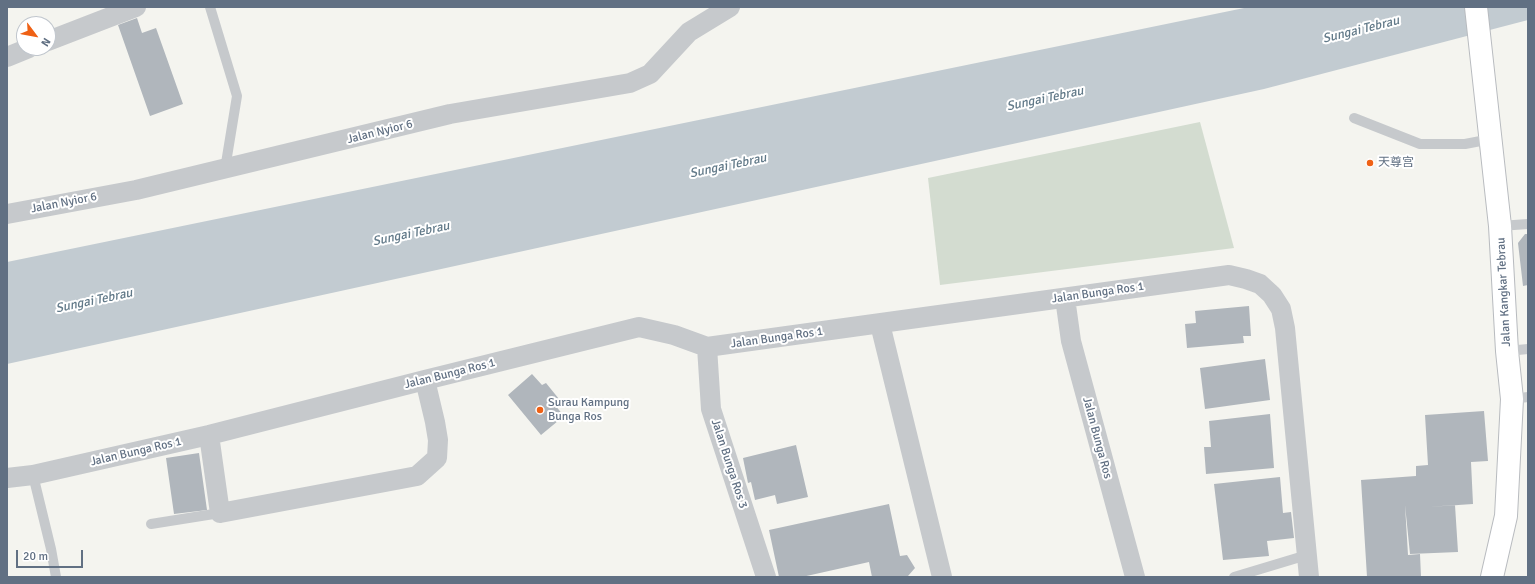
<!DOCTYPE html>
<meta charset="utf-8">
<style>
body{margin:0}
#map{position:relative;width:1535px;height:584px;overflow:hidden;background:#f4f4ef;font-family:Signika,sans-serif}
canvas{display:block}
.frame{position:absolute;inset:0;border:8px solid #617083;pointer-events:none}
.north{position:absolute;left:16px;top:16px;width:40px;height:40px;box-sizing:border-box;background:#fff;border:1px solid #c0c6cd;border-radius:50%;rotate:122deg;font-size:11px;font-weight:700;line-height:16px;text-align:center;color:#617083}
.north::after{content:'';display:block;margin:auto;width:14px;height:18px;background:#ef6115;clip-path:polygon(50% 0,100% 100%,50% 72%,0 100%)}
.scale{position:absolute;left:16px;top:550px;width:67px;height:18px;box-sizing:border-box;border:2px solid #617083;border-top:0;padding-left:5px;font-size:12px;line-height:14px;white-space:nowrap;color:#617083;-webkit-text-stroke:3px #fff;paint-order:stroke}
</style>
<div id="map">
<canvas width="1535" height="584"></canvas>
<div class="frame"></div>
<div class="north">N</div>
<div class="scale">20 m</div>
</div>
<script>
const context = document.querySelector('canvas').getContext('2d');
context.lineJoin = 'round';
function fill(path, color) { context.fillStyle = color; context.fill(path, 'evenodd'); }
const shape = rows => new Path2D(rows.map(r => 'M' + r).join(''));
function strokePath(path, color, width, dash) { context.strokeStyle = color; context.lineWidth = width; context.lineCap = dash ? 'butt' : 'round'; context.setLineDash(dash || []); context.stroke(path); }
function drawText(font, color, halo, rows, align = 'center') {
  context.font = font + ' Signika,"Noto Sans SC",sans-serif'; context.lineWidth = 4; context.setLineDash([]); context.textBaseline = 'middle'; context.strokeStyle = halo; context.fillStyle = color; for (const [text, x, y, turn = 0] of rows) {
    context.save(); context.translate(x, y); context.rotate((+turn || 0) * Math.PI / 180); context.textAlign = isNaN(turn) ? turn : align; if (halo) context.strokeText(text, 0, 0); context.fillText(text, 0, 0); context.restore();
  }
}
const green = shape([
 [1200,122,1234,248,940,285,928,178]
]);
const water = shape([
 [1249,7,1528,7,1528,20,1264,89,7,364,7,262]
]);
const building = shape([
 [137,18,142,33,156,28,183,104,150,116,118,25],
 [1525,234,1528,234,1528,285,1523,286,1518,243],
 [1249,306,1251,336,1243,336,1244,343,1187,348,1185,324,1196,323,1195,311],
 [1265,359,1270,400,1205,409,1200,368],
 [532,374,542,385,546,383,559,399,554,404,564,416,541,435,508,395],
 [1484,411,1488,461,1471,462,1473,504,1428,507,1455,505,1458,552,1410,554,1405,505,1408,555,1420,554,1421,577,1367,577,1361,480,1416,476,1416,466,1428,465,1425,415],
 [1270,414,1274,468,1206,474,1204,447,1211,447,1209,421],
 [796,445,808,497,777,504,775,495,755,500,751,482,748,483,743,458],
 [199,453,207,510,174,514,166,458],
 [1280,477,1283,513,1291,512,1294,538,1267,541,1269,556,1223,560,1214,484],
 [889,504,900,556,907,555,915,568,908,576,872,577,869,562,802,577,779,577,769,530]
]);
const lane = shape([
 [210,7,237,96,225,169],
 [1354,118,1420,144,1465,144,1491,139],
 [1500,226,1528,224],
 [1507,351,1528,349],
 [1512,399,1528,397],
 [33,475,51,549,56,577],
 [151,524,220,513],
 [1234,577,1307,555]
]);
const street = shape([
 [48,41,136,7],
 [7,57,29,48],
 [7,214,136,190,450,114,630,83,650,74,689,32,730,7],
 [1065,298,1071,341,1135,577],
 [880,324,942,577],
 [707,347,711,409,766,577],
 [209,435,220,513,417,476,437,458,438,440,435,422,425,380],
 [7,478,33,475,209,435,425,380,639,327,674,335,707,347,1229,275,1246,279,1260,284,1272,295,1281,309,1285,328,1309,577]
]);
const primary = shape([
 [1476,7,1500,226,1507,351,1512,399,1506,516,1492,577]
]);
const markers = [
 [1370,163,4,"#ef6115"],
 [540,410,4,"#ef6115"]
];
const streetNames = [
 ["Jalan Nyior 6",380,132,-14],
 ["Jalan Nyior 6",64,203,-11],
 ["Jalan Kangkar Tebrau",1504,292,-93],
 ["Jalan Bunga Ros 1",1098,293,-8],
 ["Jalan Bunga Ros 1",777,338,-8],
 ["Jalan Bunga Ros 1",450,374,-14],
 ["Jalan Bunga Ros",1097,438,75],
 ["Jalan Bunga Ros 1",136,452,-13],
 ["Jalan Bunga Ros 3",729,464,72]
];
const poiNames = [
 ["天尊宫",1378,163],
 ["Surau Kampung",548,403],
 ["Bunga Ros",548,417]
];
const waterNames = [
 ["Sungai Tebrau",1361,30,-14],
 ["Sungai Tebrau",1045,99,-12],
 ["Sungai Tebrau",728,166,-12],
 ["Sungai Tebrau",411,234,-12],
 ["Sungai Tebrau",94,301,-12]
];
fill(green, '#d3dcd0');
fill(water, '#c2cbd1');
fill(building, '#b0b6bc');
strokePath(primary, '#b8bbbf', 24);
strokePath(lane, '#c6c9cc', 10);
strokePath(street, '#c6c9cc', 20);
strokePath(primary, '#fff', 22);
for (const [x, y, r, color] of markers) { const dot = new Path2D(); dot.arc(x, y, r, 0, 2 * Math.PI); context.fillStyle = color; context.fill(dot); strokePath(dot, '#fff', 1.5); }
drawText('12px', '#617083', '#fff', streetNames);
drawText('12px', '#617083', '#fff', poiNames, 'left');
drawText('italic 13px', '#617988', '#fff', waterNames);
</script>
